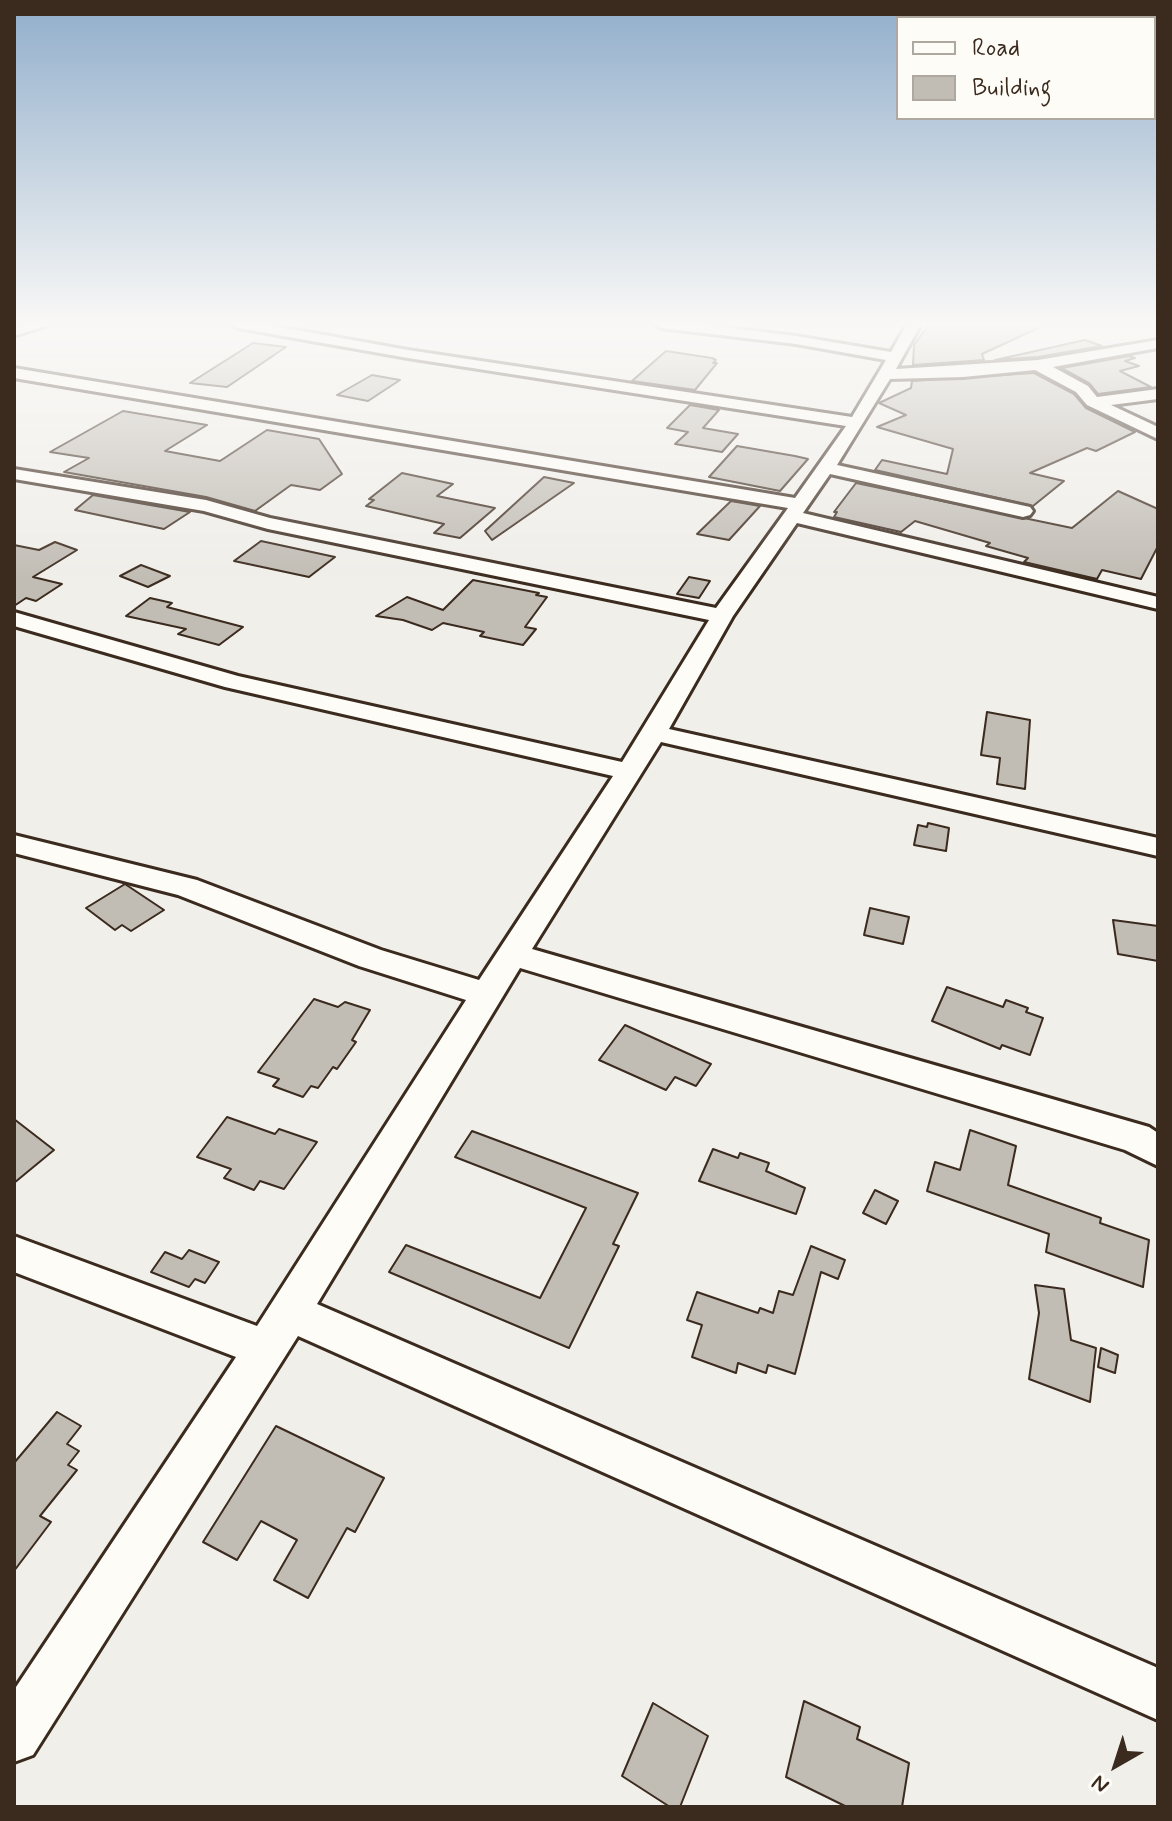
<!DOCTYPE html>
<style>
body{margin:0}
#map{position:relative;width:1172px;height:1821px;overflow:hidden;background:#f1efea;font-family:Mynerve,sans-serif}
canvas{display:block}
.frame{position:absolute;inset:0;border:16px solid #3b2a1e;pointer-events:none}
.legend{position:absolute;left:896px;top:16px;width:260px;height:104px;box-sizing:border-box;background:#fdfcf7;border:2px solid #afa8a0;margin:0;padding:10px 14px;list-style:none;font-size:24px;color:#3b2a1e}
.legend li{display:flex;align-items:center;gap:16px;height:40px}
.legend b{width:40px;border:2px solid #afa8a0}
.north{position:absolute;left:1076px;top:1725px;width:80px;height:80px;-webkit-text-stroke:6px #fdfcf7;paint-order:stroke;rotate:219deg;font-size:22px;font-weight:700;line-height:32px;text-align:center;color:#3b2a1e}
.north::after{content:'';display:block;margin:auto;width:28px;height:36px;background:#3b2a1e;clip-path:polygon(50% 0,100% 100%,50% 72%,0 100%)}
</style>
<div id="map">
<canvas width="1172" height="1821"></canvas>
<div class="frame"></div>
<ul class="legend">
<li><b style="height:10px;background:#fdfcf7"></b>Road</li>
<li><b style="height:22px;background:#c1bcb4"></b>Building</li>
</ul>
<div class="north">N</div>
</div>
<script>
const context = document.querySelector('canvas').getContext('2d');
context.lineJoin = 'round';
function fill(path, color) { context.fillStyle = color; context.fill(path, 'evenodd'); }
const shape = rows => new Path2D(rows.map(r => 'M' + r).join(''));
function strokePath(path, color, width, dash) { context.strokeStyle = color; context.lineWidth = width; context.lineCap = dash ? 'butt' : 'round'; context.setLineDash(dash || []); context.stroke(path); }
const building = shape([
 [929,324,1047,324,982,354,984,360,913,365,914,345,929,324],
 [1085,340,1102,346,1038,357,995,360,1085,340],
 [253,343,286,347,227,387,190,383,253,343],
 [666,351,712,358,716,360,713,363,717,363,695,390,632,381,666,351],
 [1129,356,1135,358,1125,361,1139,366,1120,371,1151,387,1098,394,1089,383,1062,368,1129,356],
 [1034,373,1074,394,1086,408,1135,432,1096,451,1087,448,1030,473,1064,481,1033,506,875,470,882,460,947,474,953,449,877,427,906,415,879,403,911,388,912,381,1034,373],
 [372,375,400,380,368,401,337,395,372,375],
 [690,405,719,410,703,428,738,434,722,452,675,444,688,432,667,428,690,405],
 [123,411,207,425,165,451,220,461,267,430,319,439,342,474,320,490,291,485,255,511,206,497,64,472,89,458,50,452,123,411],
 [737,446,795,456,808,459,780,491,709,477,737,446],
 [402,473,453,484,437,496,495,508,460,538,434,533,444,524,366,506,374,500,369,499,402,473],
 [544,477,574,483,492,540,485,531,544,477],
 [856,483,1072,528,1118,491,1158,509,1158,546,1141,579,1102,570,1097,579,1024,562,1028,558,986,546,990,543,915,521,901,532,834,517,837,512,834,512,856,483],
 [93,495,190,512,164,529,75,510,93,495],
 [731,501,760,506,729,540,697,534,731,501],
 [261,541,335,557,309,577,234,561,261,541],
 [55,542,77,550,33,577,62,584,36,601,26,598,14,606,14,545,39,550,55,542],
 [141,565,170,576,148,587,120,576,141,565],
 [689,577,710,581,699,598,677,594,689,577],
 [473,580,539,593,536,595,547,597,525,627,536,629,523,645,480,636,484,632,443,623,432,630,403,620,376,616,407,597,443,610,473,580],
 [150,598,172,603,167,607,243,627,219,645,178,634,186,629,126,616,150,598],
 [987,712,1030,720,1025,789,997,784,1000,758,981,755,987,712],
 [928,823,949,828,946,851,914,845,918,825,927,827,928,823],
 [125,884,164,910,131,931,122,925,115,930,86,908,125,884],
 [870,908,909,917,903,944,864,935,870,908],
 [1113,920,1158,926,1158,961,1118,954,1113,920],
 [947,987,1003,1007,1006,1000,1028,1008,1026,1012,1043,1018,1030,1055,1002,1045,1000,1049,932,1021,947,987],
 [314,999,338,1007,345,1002,370,1010,352,1040,356,1042,337,1069,333,1067,318,1088,311,1086,303,1097,273,1086,279,1079,258,1072,314,999],
 [625,1025,711,1064,696,1086,675,1077,666,1090,599,1060,625,1025],
 [227,1117,275,1134,279,1129,317,1142,284,1189,260,1181,254,1190,224,1178,231,1169,197,1157,227,1117],
 [14,1119,54,1150,14,1183,14,1119],
 [970,1130,1016,1146,1008,1185,1101,1218,1100,1223,1149,1240,1143,1287,1046,1252,1049,1234,927,1191,935,1162,960,1170,970,1130],
 [472,1131,638,1193,613,1244,619,1246,569,1348,389,1272,406,1245,540,1298,586,1208,455,1157,472,1131],
 [713,1149,738,1158,740,1153,769,1163,766,1171,805,1188,796,1214,699,1181,713,1149],
 [875,1190,898,1201,886,1224,863,1213,875,1190],
 [811,1246,845,1260,838,1279,821,1272,795,1374,768,1365,766,1373,738,1363,736,1373,692,1357,702,1325,687,1320,697,1292,758,1313,760,1308,773,1313,779,1291,793,1295,811,1246],
 [189,1250,219,1262,205,1283,195,1279,189,1287,151,1272,165,1252,182,1259,189,1250],
 [1035,1285,1064,1289,1071,1340,1096,1348,1090,1402,1029,1379,1039,1313,1035,1285],
 [1101,1348,1118,1355,1115,1373,1098,1367,1101,1348],
 [57,1412,81,1426,67,1444,79,1451,68,1465,77,1470,40,1516,51,1522,14,1571,14,1463,57,1412],
 [276,1426,384,1478,355,1532,347,1528,308,1598,274,1580,297,1540,261,1521,237,1560,203,1542,276,1426],
 [804,1701,860,1727,857,1739,909,1763,902,1807,847,1807,786,1777,804,1701],
 [653,1703,708,1736,680,1807,670,1807,622,1776,653,1703]
]);
const minor = shape([
 [27,324,51,324,14,336,14,328,27,324],
 [231,324,263,324,408,350,852,417,886,360,796,344,661,328,654,324,698,324,796,336,891,352,907,324,921,324,896,369,1038,360,1158,340,1158,348,1053,367,1088,386,1097,397,1158,389,1158,399,1111,405,1158,427,1158,439,1087,405,1076,392,1035,370,963,377,890,379,837,465,1030,507,1033,511,1030,515,1023,517,830,474,803,513,1158,597,1158,609,797,523,733,616,669,729,1158,838,1158,856,661,742,532,949,1149,1127,1158,1133,1158,1166,1125,1150,520,968,317,1304,1158,1668,1158,1720,298,1336,33,1755,14,1762,14,1690,236,1357,14,1272,14,1236,257,1326,466,1000,359,966,178,895,14,853,14,835,197,880,381,950,479,980,613,776,225,687,14,626,14,612,238,676,622,762,709,620,268,529,204,511,14,479,14,469,206,500,270,518,716,608,788,508,14,378,14,368,795,498,846,426,408,358,238,328,231,324]
]);
fill(building, '#c1bcb4');
strokePath(building, '#3b2a1e', 2);
strokePath(minor, '#3b2a1e', 6);
fill(minor, '#fdfcf7');
const sky = context.createLinearGradient(0, 0, 0, 579);
sky.addColorStop(0, '#91aecb');
sky.addColorStop(0.56, '#f9f8f6');
sky.addColorStop(1, '#f9f8f600');
context.fillStyle = sky;
context.fillRect(0, 0, 1172, 579);
</script>
